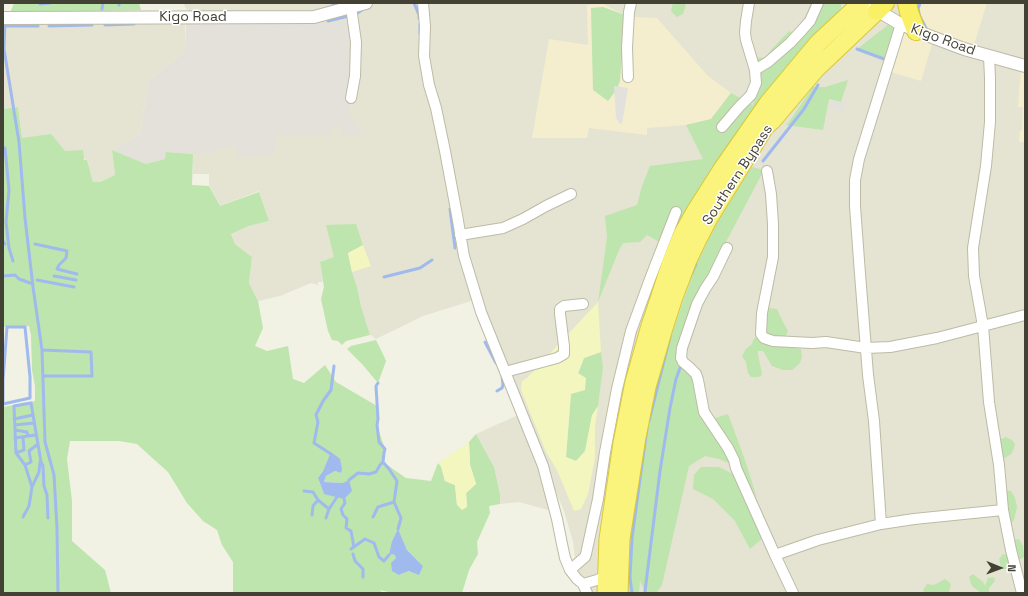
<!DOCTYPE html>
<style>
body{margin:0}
#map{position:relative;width:1028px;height:596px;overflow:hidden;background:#f1f1e4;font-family:"Space Grotesk",sans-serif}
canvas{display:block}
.frame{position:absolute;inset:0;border:4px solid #434134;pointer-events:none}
.north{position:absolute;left:980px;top:548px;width:40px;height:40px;-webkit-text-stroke:3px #fff;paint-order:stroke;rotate:91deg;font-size:11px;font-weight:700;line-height:16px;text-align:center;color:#434134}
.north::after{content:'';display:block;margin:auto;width:14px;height:18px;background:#434134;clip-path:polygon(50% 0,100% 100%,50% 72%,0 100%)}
</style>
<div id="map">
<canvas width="1028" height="596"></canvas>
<div class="frame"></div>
<div class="north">N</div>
</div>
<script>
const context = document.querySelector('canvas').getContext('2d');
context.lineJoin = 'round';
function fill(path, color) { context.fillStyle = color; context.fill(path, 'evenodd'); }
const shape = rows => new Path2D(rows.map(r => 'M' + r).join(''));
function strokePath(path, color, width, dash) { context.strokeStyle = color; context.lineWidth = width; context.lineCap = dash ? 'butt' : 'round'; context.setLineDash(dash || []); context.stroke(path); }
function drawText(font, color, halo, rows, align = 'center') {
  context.font = font + ' "Space Grotesk",sans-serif'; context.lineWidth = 3; context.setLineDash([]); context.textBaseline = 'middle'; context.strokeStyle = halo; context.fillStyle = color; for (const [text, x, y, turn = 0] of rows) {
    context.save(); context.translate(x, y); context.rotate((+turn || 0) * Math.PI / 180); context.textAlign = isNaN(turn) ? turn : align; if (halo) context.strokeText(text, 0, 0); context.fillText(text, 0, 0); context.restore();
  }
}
const residential = shape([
 [184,3,1025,3,1025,593,584,593,576,569,573,541,564,511,474,300,423,316,376,339,371,335,370,335,361,306,357,287,352,272,348,253,320,262,323,282,318,282,318,285,311,283,280,296,258,301,249,283,252,257,235,244,231,234,249,226,269,221,259,192,259,191,220,206,209,185,209,174,193,174,193,154,186,52,191,13,185,7],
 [185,21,185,51,148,81,140,135,112,150,115,175,100,182,93,182,87,160,22,138,18,107,3,109,3,22],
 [518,415,559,513,519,502,500,504,500,494,494,467,476,434]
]);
const commercial = shape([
 [920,3,987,3,973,48,927,30,920,17,918,9],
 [603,4,625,15,634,17,657,18,708,76,731,93,711,119,686,125,647,128,647,135,589,128,587,138,532,138,549,39,588,45,587,5],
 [901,29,933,41,921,81,887,71],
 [1021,69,1025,70,1025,142,1019,142,1020,131,1022,131,1023,107,1018,107]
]);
const industrial = shape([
 [186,21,314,24,350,21,353,63,349,98,350,117,359,126,362,137,359,136,343,136,341,126,332,125,332,135,275,136,274,154,237,158,236,147,221,148,209,153,193,154,166,152,166,159,146,164,112,150,140,135,148,81,185,51]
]);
const green = shape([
 [14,3,139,3,141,10,10,13],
 [673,3,683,3,686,5,683,14,677,17,671,11],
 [811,3,841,3,841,8,838,14,778,79,754,107,682,220,670,248,647,235,640,242,623,243,619,250,598,302,607,237,605,216,637,205,642,186,650,166,703,159,686,125,711,119,731,93,753,105,758,76,753,57,765,58,771,50,789,31,797,36],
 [603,7,625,15,620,81,617,89,608,101,593,90,591,8],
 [888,25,895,29,884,59,857,49],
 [848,80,841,102,829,99,823,130,786,125,789,122,813,87,825,87],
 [18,107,22,138,51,134,65,151,83,150,84,160,87,160,93,182,100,182,115,175,112,150,146,164,165,159,166,152,193,154,192,185,209,186,220,206,259,192,269,221,249,226,231,234,235,244,252,257,249,283,258,301,263,328,255,346,267,351,288,346,293,379,304,383,325,365,336,382,377,406,377,426,385,449,383,462,406,478,431,481,438,463,441,466,445,481,455,485,457,505,467,507,466,493,476,484,470,465,469,442,476,434,494,467,500,494,500,504,489,506,490,513,477,542,478,554,469,570,462,593,393,593,380,590,383,593,233,593,233,562,222,545,217,530,203,521,187,503,168,472,149,455,137,444,119,441,70,441,67,459,72,501,72,541,105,570,111,593,83,592,83,593,3,593,3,407,35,401,35,386,32,370,31,335,29,326,3,327,3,109],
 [332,452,341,473,335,471,326,476,324,482,343,483,324,494,318,478,323,471],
 [398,530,407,550,423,566,399,575,396,558,394,554,392,541],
 [752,167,764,170,719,255,678,347,677,362,693,376,705,407,712,419,728,414,745,460,757,498,740,468,719,459,705,456,689,466,662,585,656,593,646,593,640,581,639,593,628,593,631,530,636,484,646,439,652,397,660,363,668,346,696,264,726,206],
 [356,224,363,245,348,253,352,272,357,287,361,306,370,335,346,341,342,345,338,341,332,340,328,331,321,299,324,287,320,262,334,257,326,225],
 [768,308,777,309,783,322,788,331,785,338,778,346,801,349,802,358,799,364,792,370,783,370,772,366,763,351,758,351,758,355,762,374,761,376,758,377,751,377,748,373,746,362,742,356,746,349,752,344,754,338,758,337],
 [376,340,383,354,386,361,378,383,362,364,347,349,351,346],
 [601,352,603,367,598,406,592,416,585,451,576,461,566,457,571,394,584,358],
 [1006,437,1012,440,1015,444,1014,448,1011,454,1003,459,999,440],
 [701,467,719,467,733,474,764,537,750,549,735,521,713,499,693,489,694,475],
 [1004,490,1011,491,1015,498,1017,507,1014,520,1011,523,1002,520,1001,508,1008,507],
 [1019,539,1023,546,1024,557,1021,559,1019,559,1016,556,1014,540],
 [1003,554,1009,555,1011,565,1009,568,1006,569,1002,569,1001,567,999,559],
 [973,574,983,582,985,586,988,578,994,577,995,581,989,588,989,593,981,593,972,586,969,577],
 [945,579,951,584,949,592,925,593,923,590,927,584,934,585]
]);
const sand = shape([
 [363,245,371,266,352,272,348,253],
 [598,302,601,352,584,358,578,373,586,378,585,390,571,394,566,457,576,461,585,451,592,415,598,406,595,426,595,458,588,494,581,509,574,511,557,470,546,452,521,390,522,381,527,378],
 [469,442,470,465,476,484,466,493,467,507,462,510,457,505,455,485,445,481,441,466,438,463]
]);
const parking = shape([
 [614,86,628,88,622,124,619,123,616,118],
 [833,100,846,104,843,111,830,108]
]);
const water = shape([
 [331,452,340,459,342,469,341,473,335,471,326,476,324,482,343,483,349,480,352,491,344,499,324,494,318,478,323,471],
 [398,529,407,550,423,566,419,575,409,571,399,575,392,571,391,563,396,558,394,554,389,555,392,541]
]);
const stream = shape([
 [332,3,333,4,343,3],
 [414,3,419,15,419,18],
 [920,3,918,9,920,17,927,30],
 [40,4,50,3],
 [119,5,119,3],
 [102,9,103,3],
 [356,14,362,10],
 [5,21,4,49,19,142,25,218,33,287,42,350,45,442,54,475,57,528,58,593],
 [328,21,349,16],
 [420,24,420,33],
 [105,25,134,24],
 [5,26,38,26],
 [49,26,92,25],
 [857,49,884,59],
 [3,147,5,148,9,190,6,222,9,248,13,261],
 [763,161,804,109,818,85],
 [450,209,455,248],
 [3,241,5,244],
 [35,244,67,251,66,258,59,265,57,269,77,274],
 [691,275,696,264],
 [3,276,15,275,19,279,33,284],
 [54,276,76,280],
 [384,277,420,268,432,260],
 [37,280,74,287],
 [7,327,25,327,30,377,30,398,3,404,3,380,7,327],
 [485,342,496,363],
 [42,350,91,352,92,376,43,376],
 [497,391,502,388,503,385,502,375],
 [14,419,33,415],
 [649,421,670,337],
 [15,425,34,423],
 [15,430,27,432,28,436],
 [15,438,28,436,36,435],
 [16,453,24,450,23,437],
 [331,454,314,443,318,422,316,415,323,401,331,390,334,366],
 [383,462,389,469,397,481,394,502,401,518,398,529],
 [25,465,31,462,29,451,38,444],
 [349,480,358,473,369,474,376,472,380,465,383,462,384,453,385,449,379,442,377,425,378,419,376,386,378,383],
 [32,487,25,465,16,453,14,406,31,403,41,462,43,466,44,486,47,495,48,518],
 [304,491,313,492,318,500,329,509],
 [344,499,345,503,341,509,343,515,347,519,346,528,351,531,354,547],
 [312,515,313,506,318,500],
 [23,517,29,506,32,487,39,472,40,462],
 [373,517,378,507,394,502],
 [326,518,329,509,337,497],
 [351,549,365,539,374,543,379,557,384,561,389,555],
 [353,554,355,561,363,569,363,577],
 [645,591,660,471,670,408,676,379,680,368],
 [632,593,630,578,632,538,647,428]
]);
const minor = shape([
 [423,3,425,26,424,56,429,85,436,108,445,151,457,215,464,256,481,312,543,466,557,519,562,544,565,558,570,570,577,579,583,584,587,593],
 [351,7,356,42,355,76,351,98],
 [989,57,990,78,990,122,986,166,973,248,974,276,983,326,989,402,999,465,1003,510,1011,550,1022,593],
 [755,70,768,62,790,43,802,30,810,21,818,3],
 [628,77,627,48,629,12,631,3],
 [722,127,739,107,751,95,756,83,755,70,746,40,745,33,746,21,749,3],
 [767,171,771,194,773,224,773,257,762,313,761,334,764,338,773,341,812,343,826,342,866,348,890,347,937,338,1025,315],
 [460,235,503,228,523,219,546,206,571,194],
 [727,248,713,277,705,289,697,304,682,348,681,358,683,362,689,367,696,374,698,380,704,412,728,448,734,460,736,468,775,555,818,540,881,524,914,519,1003,510],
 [505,372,557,358,564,354,564,346,560,314,560,309,564,306,583,304],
 [881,524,874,421,868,375,860,274,855,206,855,180,859,159,901,24],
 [775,555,793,593],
 [570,570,585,557,586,554,598,499,605,452,617,389,631,331,650,279,676,212],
 [583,584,597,580,607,576]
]);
const tertiary = shape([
 [865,3,897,22,924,34,964,49,1025,66],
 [3,18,314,17,366,3]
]);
const trunk = shape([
 [606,593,608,539,622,443,634,382,649,329,661,293,671,262,682,235,696,210,722,169,768,103,818,43,861,3],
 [619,593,621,539,637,437,647,387,664,328,674,297,688,260,697,241,709,218,765,127,773,120,816,69,877,11]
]);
const motorway = shape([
 [907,3,909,12,916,31],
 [877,11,885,3]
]);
const streetNames = [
 ["Kigo Road",193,17],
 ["Kigo Road",943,40,20],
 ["Southern Bypass",738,175,-57]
];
fill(residential, '#e5e4d2');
fill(commercial, '#f4eecf');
fill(industrial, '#e3e1d9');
fill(green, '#bde5ad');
fill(sand, '#f3f6bf');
fill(parking, '#e2e1dc');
fill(water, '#a0baee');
strokePath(stream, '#a0baee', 3);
strokePath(minor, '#bdbba7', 12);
strokePath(tertiary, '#bdbba7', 14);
strokePath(trunk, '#d9c836', 19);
strokePath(motorway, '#d9c836', 20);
strokePath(minor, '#fff', 10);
strokePath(tertiary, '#fff', 12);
strokePath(trunk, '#fbf47c', 17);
strokePath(motorway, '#faf066', 18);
drawText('14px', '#434134', '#fff', streetNames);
</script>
